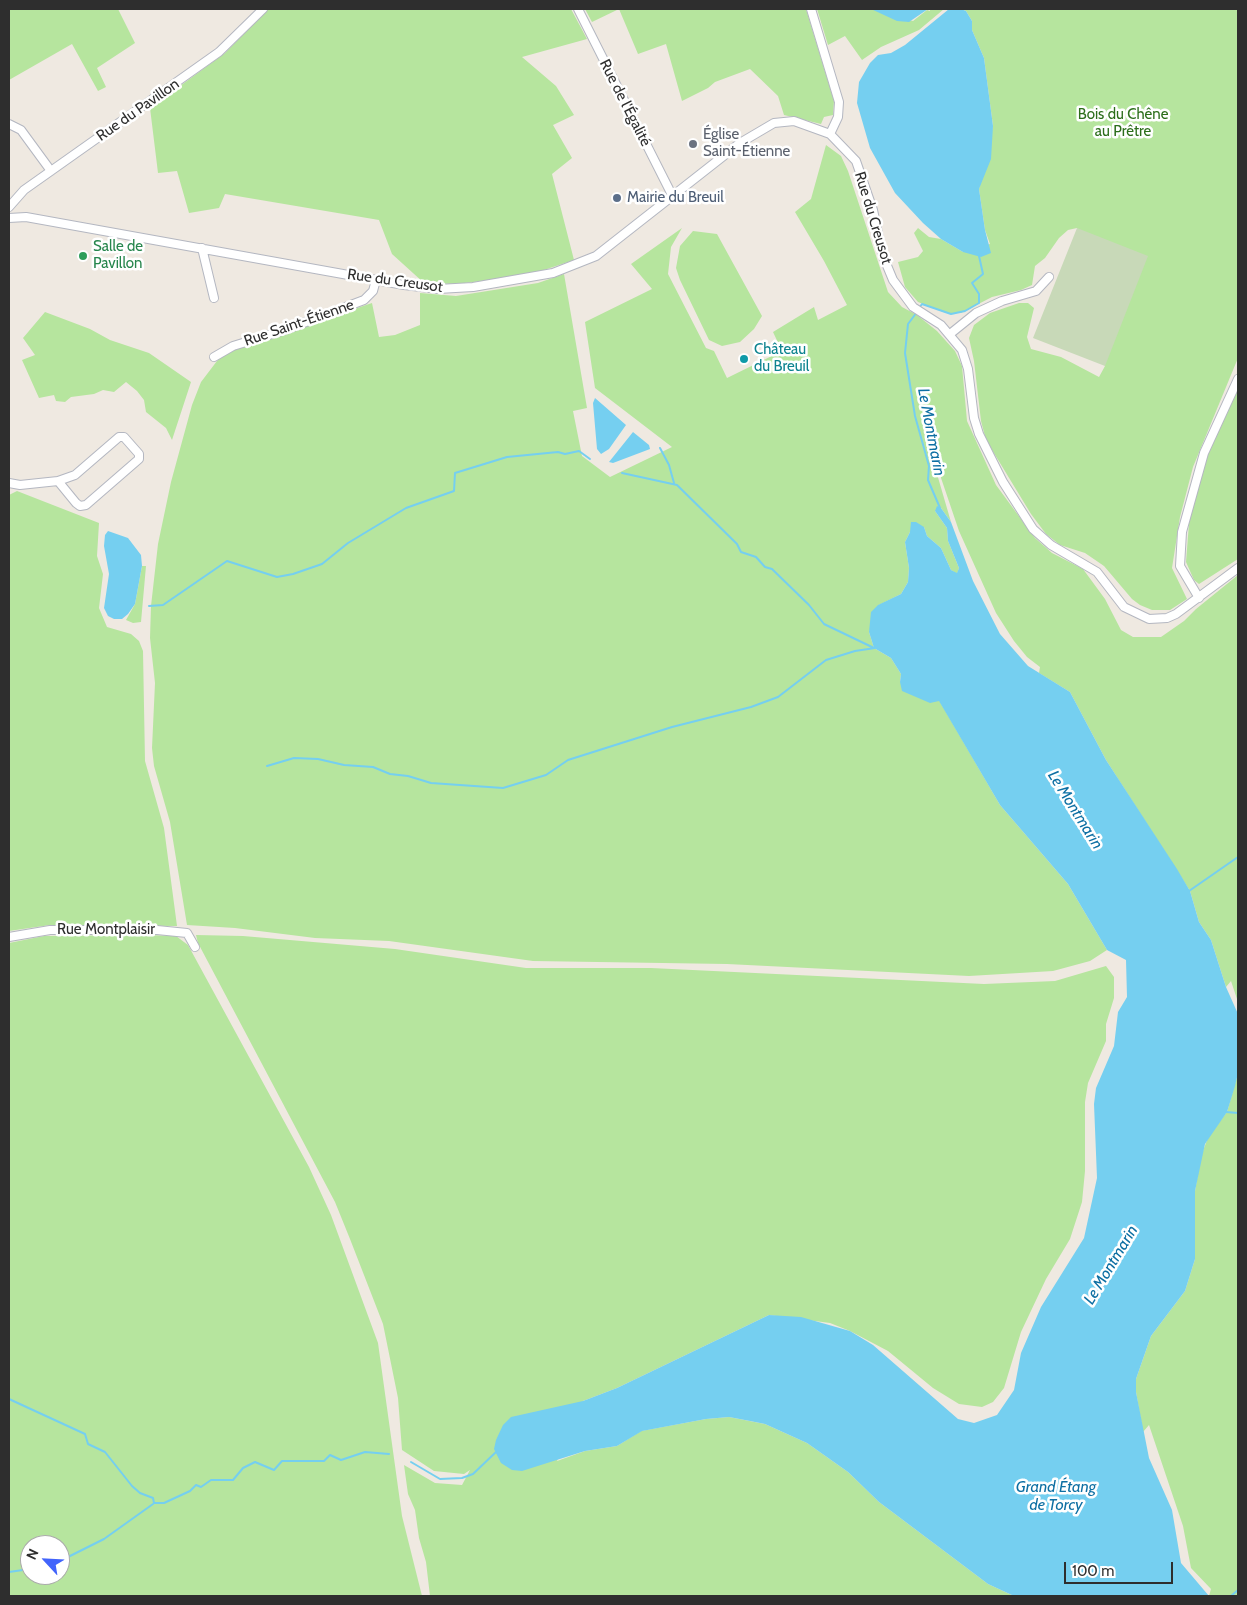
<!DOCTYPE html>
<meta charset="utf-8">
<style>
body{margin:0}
#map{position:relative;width:1247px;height:1605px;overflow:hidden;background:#efe9e1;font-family:Cabin,sans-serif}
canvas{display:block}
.frame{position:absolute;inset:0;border:10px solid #2e2e2e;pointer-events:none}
.north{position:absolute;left:20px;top:1535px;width:50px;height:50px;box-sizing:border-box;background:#fff;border:1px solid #ababab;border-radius:50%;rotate:295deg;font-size:14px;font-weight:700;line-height:20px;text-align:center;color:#2e2e2e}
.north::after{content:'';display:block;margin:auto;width:18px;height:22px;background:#4264fb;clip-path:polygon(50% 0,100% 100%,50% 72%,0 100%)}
.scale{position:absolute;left:1064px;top:1562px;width:109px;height:22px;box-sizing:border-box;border:2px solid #2e2e2e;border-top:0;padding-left:6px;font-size:15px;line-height:18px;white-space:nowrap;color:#2e2e2e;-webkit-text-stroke:4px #fff;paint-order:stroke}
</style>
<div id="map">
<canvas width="1247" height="1605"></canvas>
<div class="frame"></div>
<div class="north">N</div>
<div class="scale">100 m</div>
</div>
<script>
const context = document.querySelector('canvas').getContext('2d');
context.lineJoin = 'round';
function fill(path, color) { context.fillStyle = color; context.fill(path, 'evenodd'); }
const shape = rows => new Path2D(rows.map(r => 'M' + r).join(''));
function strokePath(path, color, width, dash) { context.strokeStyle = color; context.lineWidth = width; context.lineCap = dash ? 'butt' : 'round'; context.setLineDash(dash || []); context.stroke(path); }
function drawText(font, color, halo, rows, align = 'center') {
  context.font = font + ' Cabin,sans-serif'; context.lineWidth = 5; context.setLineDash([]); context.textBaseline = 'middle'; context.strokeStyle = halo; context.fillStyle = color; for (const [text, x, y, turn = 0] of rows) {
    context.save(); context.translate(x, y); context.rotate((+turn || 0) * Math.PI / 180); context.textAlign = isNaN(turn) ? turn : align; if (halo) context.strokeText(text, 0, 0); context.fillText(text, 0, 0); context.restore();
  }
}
const green = shape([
 [9,9,118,9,135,43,97,68,106,87,98,91,72,44,9,80],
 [268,9,571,9,587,39,522,57,556,86,574,115,553,125,572,158,552,174,574,260,541,271,483,281,455,284,424,283,392,254,379,220,225,194,219,208,189,213,177,171,158,173,150,108,225,53],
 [585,9,806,9,834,101,833,115,824,117,821,124,784,115,778,96,750,69,715,82,708,88,682,101,666,44,638,54,619,9,592,22],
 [817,9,871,9,913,21,927,10,930,11,930,9,944,9,919,30,881,47,862,60,845,36,828,45],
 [961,9,1238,9,1238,358,1193,467,1180,517,1172,568,1187,599,1170,610,1152,610,1140,605,1132,599,1104,566,1085,553,1060,545,1046,534,1031,514,986,440,981,421,974,361,969,338,974,325,990,313,1019,303,1028,303,1034,308,1027,337,1031,349,1061,357,1099,377,1105,366,1077,228,1068,230,1059,238,1045,258,1035,266,1032,285,1021,290,992,297,961,313,946,313,918,302,905,287,898,262,918,257,923,251,914,233,918,228,929,237,941,239,963,252,990,244,985,230,979,189,993,126,984,58,972,30,972,21,966,11],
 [826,145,841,156,848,171,888,292,902,307,917,315,937,331,955,351,962,366,967,421,996,485,1035,538,1052,553,1083,569,1105,599,1121,630,1133,637,1161,637,1184,621,1196,609,1238,575,1238,1002,1231,981,1226,987,1211,940,1199,922,1190,891,1106,760,1070,692,1039,673,1040,667,1027,657,1014,641,996,613,959,531,940,475,939,453,934,450,937,474,951,522,941,508,935,511,947,528,948,541,959,568,957,574,951,570,941,548,927,536,924,527,910,532,905,542,909,568,908,582,901,594,879,605,869,632,874,648,891,658,901,674,900,682,939,700,1000,805,1068,884,1107,950,1090,961,1053,971,969,976,727,964,533,961,389,941,315,938,235,928,187,925,170,822,154,766,152,748,155,683,150,638,151,606,158,544,171,482,192,405,201,382,217,361,230,351,372,303,379,337,395,335,420,325,420,293,456,296,538,283,564,274,587,408,573,411,582,456,610,477,672,447,595,388,585,322,652,289,631,264,682,228,671,247,668,274,706,348,714,351,727,378,782,351,773,332,814,307,818,320,847,305,824,261,795,212,811,199],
 [693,231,717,234,762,316,754,329,740,342,722,346,709,340,680,280,676,268,680,246],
 [45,312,90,329,110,340,149,353,191,382,172,440,166,428,146,412,144,400,137,391,126,382,114,392,103,390,94,394,71,397,65,402,56,401,54,395,39,398,22,360,35,355,23,338],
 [1238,387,1238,559,1199,584,1194,580,1186,562,1189,523,1209,449],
 [17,491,99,523,97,556,103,574,99,608,107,627,131,634,139,641,143,651,145,761,164,828,177,926,50,925,9,931,9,495],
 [142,566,146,566,141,622,133,623,126,620,135,604],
 [146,935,176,936,188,945,309,1167,331,1215,378,1343,402,1516,422,1596,9,1596,9,943,44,936],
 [30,1545,60,1545,60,1575,30,1575],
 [196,935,243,936,395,949,526,968,651,968,984,984,1055,981,1106,966,1114,977,1114,998,1106,1024,1106,1041,1088,1083,1085,1102,1085,1171,1082,1202,1070,1239,1046,1279,1021,1332,1004,1388,993,1402,982,1407,959,1404,933,1388,888,1351,850,1331,830,1323,769,1315,617,1388,583,1401,557,1461,585,1451,617,1446,641,1431,706,1419,729,1417,765,1424,807,1443,848,1472,879,1502,988,1584,1014,1596,430,1596,426,1562,419,1538,415,1510,408,1494,404,1465,435,1483,462,1485,470,1470,464,1474,434,1471,402,1450,398,1398,383,1324,350,1239,335,1202,198,943],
 [1238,1073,1238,1596,1209,1596,1211,1589,1191,1568,1183,1526,1149,1425,1143,1432,1136,1392,1136,1379,1151,1336,1185,1291,1195,1259,1195,1191,1201,1156,1209,1135,1227,1112]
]);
const cemetery = shape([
 [1077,228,1148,256,1105,366,1033,338]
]);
const water = shape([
 [871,9,928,9,909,22,897,21],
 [949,9,961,9,966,11,972,21,972,30,984,58,993,126,991,159,979,189,985,230,991,253,981,257,963,252,941,239,923,223,895,193,870,148,857,103,859,82,870,63,878,55,891,53,905,45],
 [595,398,626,425,609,449,601,454,597,449,593,403],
 [633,432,649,445,650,449,613,463,609,462],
 [937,506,941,508,951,522,973,581,1000,634,1028,666,1070,692,1106,760,1177,869,1190,891,1199,922,1211,940,1226,987,1238,1014,1238,1073,1235,1086,1227,1112,1205,1144,1195,1191,1195,1259,1185,1291,1151,1336,1136,1379,1136,1392,1149,1458,1172,1510,1181,1563,1209,1596,1014,1596,988,1584,879,1502,848,1472,807,1443,765,1424,750,1421,729,1417,706,1419,642,1431,617,1446,585,1451,522,1471,512,1470,501,1463,494,1449,496,1440,503,1425,511,1417,583,1401,617,1388,769,1315,801,1317,850,1331,873,1345,958,1419,974,1423,997,1415,1014,1390,1021,1353,1041,1307,1084,1238,1097,1178,1094,1104,1096,1088,1114,1046,1118,1012,1127,997,1126,960,1107,950,1068,884,1000,805,939,701,930,703,902,691,900,682,901,674,891,658,874,648,869,632,871,612,878,605,901,594,908,582,909,568,905,542,910,532,911,522,916,522,924,527,927,536,941,548,951,570,957,573,959,568,948,541,947,528,935,511],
 [108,531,128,538,141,555,142,566,135,604,128,614,122,619,114,619,108,616,104,608,109,574,104,546,105,535]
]);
const stream = shape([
 [919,308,922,304,951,314,965,311,979,303,979,294,972,283,983,274,979,256],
 [917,312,908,324,905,353,915,416,929,466,928,480,940,508],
 [660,448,669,465,674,483],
 [622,473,677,485,737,544,741,552,756,557,765,567,772,569,809,605,824,624,874,648],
 [149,606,163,605,227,561,277,577,293,574,322,564,348,543,406,508,454,491,455,473,507,457,558,452,565,454,579,451,590,459],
 [267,766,294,758,318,759,344,765,373,767,390,774,408,776,431,783,503,788,546,775,568,760,672,727,751,707,778,697,826,660,855,651,875,648],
 [1189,891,1238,857],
 [1226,1112,1238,1113],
 [9,1399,85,1434,88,1444,105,1452,132,1486,140,1493,153,1498,154,1503,164,1503,190,1491,196,1485,201,1487,211,1480,233,1480,243,1468,255,1462,274,1470,282,1461,324,1461,330,1455,341,1460,365,1452,389,1454],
 [411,1462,440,1479,462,1478,473,1474,496,1452],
 [60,1561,104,1539,153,1504],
 [9,1572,30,1569],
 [1231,1596,1238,1590]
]);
const minor = shape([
 [578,9,673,197],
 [811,9,839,102,838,117,830,134],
 [9,124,21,130,51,171],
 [9,207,24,190,219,52,263,9],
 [9,218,26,217,404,285,438,289,473,287,553,273,596,256,740,143,774,123,794,121,830,134,856,161,873,210,883,256,893,280,913,307,941,325,962,350,968,369,974,418,979,434,1003,482,1033,529,1051,545,1097,572,1124,607,1149,619,1167,618,1176,614,1238,568],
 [202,248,214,298],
 [950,334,976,313,1002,301,1036,291,1049,277],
 [214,357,233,346,285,330,364,300,373,291,376,280],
 [9,483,20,485,58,481,75,475,119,437,124,437,139,454,139,459,86,505,80,506,76,503,58,481],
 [1199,598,1180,566,1182,532,1204,453,1238,379],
 [9,937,50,930,157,930,187,933,195,947]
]);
const markers = [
 [693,144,5,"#6b7280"],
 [617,198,5,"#5c6f8a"],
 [83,256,5,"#2e9e5b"],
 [744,359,5,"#0f9aa8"]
];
const streetNames = [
 ["Rue de l'Égalité",625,103,63],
 ["Rue du Pavillon",138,110,-35],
 ["Rue du Creusot",873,218,73],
 ["Rue du Creusot",395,281,8],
 ["Rue Saint-Étienne",299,323,-19],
 ["Rue Montplaisir",106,930]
];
const parkNames = [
 ["Bois du Chêne",1123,115],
 ["au Prêtre",1123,132]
];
const worshipNames = [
 ["Église",703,135],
 ["Saint-Étienne",703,152]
];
const serviceNames = [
 ["Mairie du Breuil",627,198]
];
const leisureNames = [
 ["Salle de",93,247],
 ["Pavillon",93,264]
];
const cultureNames = [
 ["Château",754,350],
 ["du Breuil",754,367]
];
const waterNames = [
 ["Le Montmarin",931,432,79],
 ["Le Montmarin",1075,810,58],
 ["Le Montmarin",1111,1265,-59],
 ["Grand Étang",1056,1487],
 ["de Torcy",1056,1505]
];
fill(green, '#b6e59e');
fill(cemetery, '#c8d9b8');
fill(water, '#75cff0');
strokePath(stream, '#75cff0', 2);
strokePath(minor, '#b4b7c1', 10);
strokePath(minor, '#fff', 8);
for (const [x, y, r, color] of markers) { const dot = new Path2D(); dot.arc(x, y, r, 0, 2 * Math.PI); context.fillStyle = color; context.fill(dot); strokePath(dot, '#fff', 2); }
drawText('15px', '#2e2e2e', '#fff', streetNames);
drawText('15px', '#2c6e1b', '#fff', parkNames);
drawText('15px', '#5b616d', '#fff', worshipNames, 'left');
drawText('15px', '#4e5e75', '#fff', serviceNames, 'left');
drawText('15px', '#27864d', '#fff', leisureNames, 'left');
drawText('15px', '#0d838f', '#fff', cultureNames, 'left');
drawText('italic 16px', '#0d6fa3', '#fff', waterNames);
</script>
